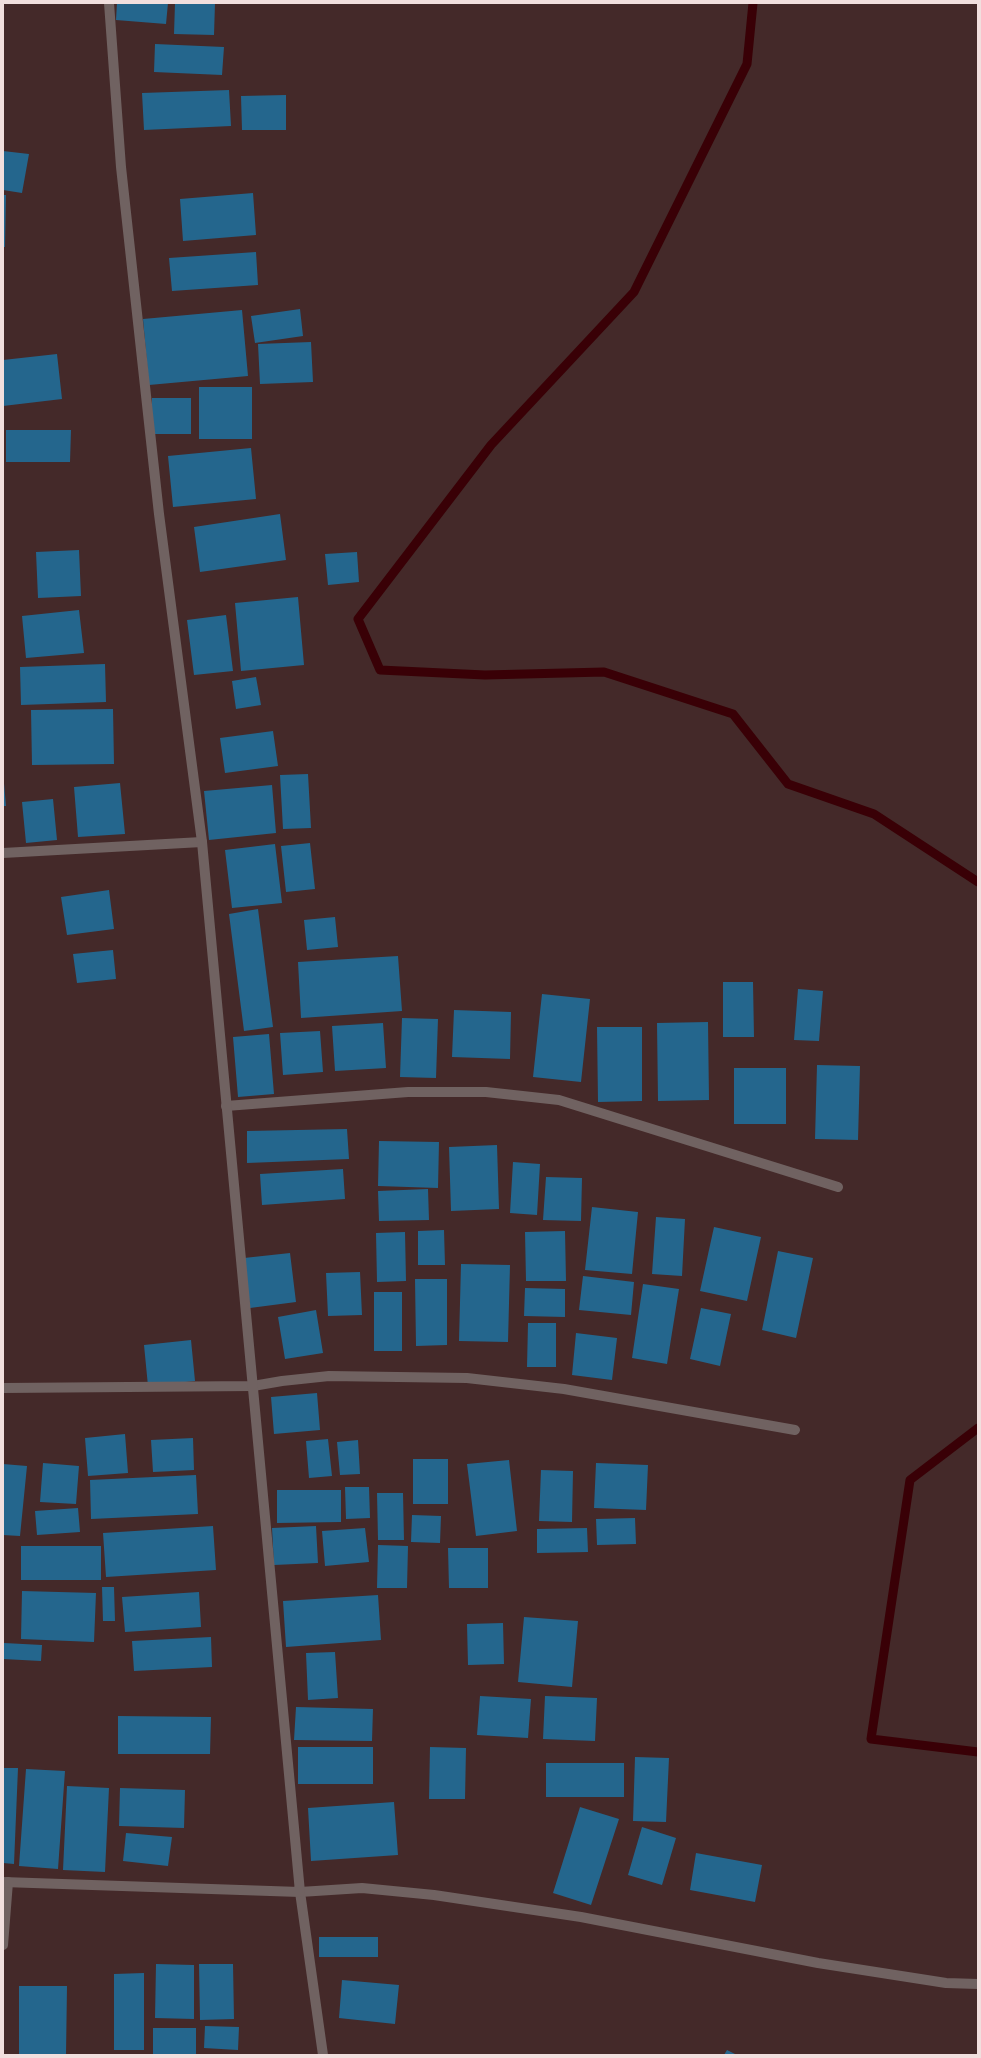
<!DOCTYPE html>
<style>
body{margin:0}
#map{position:relative;width:981px;height:2058px;overflow:hidden;background:#442929;font-family:"Open Sans",sans-serif}
canvas{display:block}
.frame{position:absolute;inset:0;border:4px solid #f1dfde;pointer-events:none}
</style>
<div id="map">
<canvas width="981" height="2058"></canvas>
<div class="frame"></div>
</div>
<script>
const context = document.querySelector('canvas').getContext('2d');
context.lineJoin = 'round';
const shape = rows => new Path2D(rows.map(r => 'M' + r).join(''));
function strokePath(path, color, width, dash) { context.strokeStyle = color; context.lineWidth = width; context.lineCap = dash ? 'butt' : 'round'; context.setLineDash(dash || []); context.stroke(path); }
function fill(path, color) { context.fillStyle = color; context.fill(path, 'evenodd'); }
const stream = shape([
 [753,3,747,64,634,292,491,445,358,619,380,670,485,675,604,672,733,714,788,784,874,814,978,882],
 [978,1428,910,1480,871,1739,978,1752]
]);
const building = shape([
 [117,3,168,3,166,24,116,20],
 [175,3,215,3,214,35,174,34],
 [155,44,224,47,222,75,154,72],
 [229,90,231,126,144,130,142,93],
 [286,95,286,130,242,130,241,96],
 [3,151,29,154,22,193,3,190],
 [253,193,256,235,183,241,180,199],
 [3,195,6,195,5,247,3,247],
 [256,252,258,285,172,291,169,258],
 [300,309,303,336,255,343,251,316],
 [242,310,248,376,149,385,143,319],
 [311,342,313,382,260,384,258,344],
 [57,354,62,399,3,406,3,360],
 [199,387,252,387,252,439,199,439],
 [152,398,191,398,191,434,152,434],
 [6,430,71,430,70,462,6,462],
 [251,448,256,499,173,507,168,456],
 [280,514,286,560,200,572,194,527],
 [79,550,81,596,38,598,36,552],
 [357,552,359,582,328,585,325,554],
 [298,597,304,665,241,671,235,603],
 [79,610,84,653,26,658,22,616],
 [226,615,233,671,194,675,187,620],
 [105,664,106,702,21,705,20,667],
 [256,677,261,705,236,709,232,681],
 [113,709,114,764,32,765,31,710],
 [273,731,278,766,225,773,220,738],
 [3,772,6,806,3,806],
 [308,774,311,828,283,829,280,775],
 [120,783,125,834,78,837,74,787],
 [272,785,276,833,209,840,204,791],
 [53,799,57,840,26,843,22,802],
 [310,843,315,889,286,892,281,846],
 [275,844,282,903,232,908,225,850],
 [109,890,114,929,67,935,61,897],
 [258,909,273,1027,244,1031,229,914],
 [335,917,338,947,307,950,304,920],
 [113,950,116,979,77,983,73,954],
 [398,956,402,1011,301,1018,298,962],
 [723,982,753,982,754,1037,723,1037],
 [798,989,823,991,819,1041,794,1040],
 [542,994,590,999,581,1082,533,1077],
 [454,1010,511,1012,510,1059,452,1057],
 [402,1018,438,1019,436,1078,400,1077],
 [708,1022,709,1100,658,1101,657,1023],
 [383,1023,386,1068,335,1071,332,1026],
 [597,1027,642,1027,642,1101,598,1102],
 [320,1031,323,1072,283,1075,280,1033],
 [269,1034,274,1094,238,1097,233,1037],
 [817,1065,860,1066,858,1140,815,1139],
 [734,1068,786,1068,786,1124,734,1124],
 [347,1129,349,1159,247,1163,247,1131],
 [379,1141,439,1142,438,1188,378,1186],
 [497,1145,499,1209,451,1211,449,1147],
 [513,1162,540,1164,537,1215,510,1213],
 [343,1169,345,1199,262,1205,260,1174],
 [546,1177,582,1178,581,1221,543,1220],
 [428,1189,429,1220,379,1221,378,1191],
 [592,1207,638,1212,632,1274,585,1270],
 [656,1217,685,1219,682,1276,652,1274],
 [714,1227,761,1237,747,1301,700,1291],
 [444,1230,445,1265,418,1265,418,1231],
 [565,1231,566,1281,526,1281,525,1232],
 [405,1232,406,1281,377,1282,376,1233],
 [778,1251,813,1258,796,1338,762,1330],
 [290,1253,296,1302,250,1308,244,1258],
 [461,1264,510,1265,508,1342,459,1341],
 [360,1272,362,1315,328,1316,326,1273],
 [583,1276,634,1282,631,1315,579,1310],
 [415,1279,447,1279,447,1345,416,1346],
 [643,1284,679,1289,667,1364,632,1358],
 [525,1288,565,1289,565,1317,524,1316],
 [374,1292,402,1292,402,1351,374,1351],
 [701,1308,731,1314,720,1366,690,1359],
 [316,1310,323,1353,285,1359,278,1317],
 [528,1323,556,1323,556,1367,527,1367],
 [576,1333,617,1338,612,1380,572,1375],
 [191,1340,195,1381,148,1386,144,1345],
 [317,1393,320,1430,274,1434,271,1397],
 [125,1434,128,1473,88,1476,85,1438],
 [193,1438,194,1470,153,1472,151,1440],
 [328,1439,332,1476,309,1478,306,1441],
 [358,1440,360,1474,340,1475,337,1442],
 [413,1459,448,1459,448,1504,413,1504],
 [509,1460,517,1531,476,1536,467,1464],
 [43,1463,79,1466,76,1504,40,1502],
 [596,1463,648,1465,646,1510,594,1508],
 [3,1464,27,1466,20,1536,3,1535],
 [541,1470,573,1471,572,1522,539,1521],
 [196,1475,198,1514,91,1519,90,1480],
 [345,1487,369,1487,370,1518,346,1519],
 [277,1490,341,1490,341,1522,277,1523],
 [377,1493,403,1493,404,1540,378,1540],
 [78,1508,80,1532,37,1535,35,1511],
 [412,1515,441,1516,440,1543,411,1542],
 [635,1518,636,1544,597,1545,596,1519],
 [213,1526,216,1570,106,1577,103,1533],
 [316,1526,318,1563,274,1565,272,1528],
 [365,1528,369,1562,325,1566,322,1531],
 [587,1528,588,1552,537,1553,537,1529],
 [378,1545,408,1546,407,1588,377,1588],
 [21,1546,101,1546,101,1580,21,1580],
 [448,1548,488,1548,488,1588,449,1588],
 [102,1587,114,1587,115,1621,103,1621],
 [22,1591,96,1593,94,1642,21,1639],
 [199,1592,201,1627,125,1632,122,1597],
 [378,1595,381,1640,286,1647,283,1601],
 [524,1617,578,1621,572,1687,518,1682],
 [503,1623,504,1664,468,1665,467,1624],
 [211,1637,212,1667,134,1671,132,1641],
 [4,1643,42,1645,41,1661,3,1659],
 [335,1652,338,1698,308,1700,306,1653],
 [480,1696,531,1699,528,1738,477,1735],
 [545,1696,597,1698,595,1741,543,1739],
 [296,1707,373,1709,372,1741,294,1740],
 [118,1716,211,1717,210,1754,118,1754],
 [298,1747,373,1747,373,1784,298,1784],
 [430,1747,466,1748,465,1799,429,1799],
 [635,1757,669,1758,666,1822,633,1821],
 [546,1763,624,1763,624,1797,546,1797],
 [3,1768,18,1768,14,1864,3,1863],
 [26,1769,65,1771,58,1869,19,1866],
 [67,1786,109,1788,105,1872,63,1870],
 [120,1788,185,1790,184,1828,119,1826],
 [394,1802,398,1855,311,1861,308,1808],
 [580,1807,619,1819,591,1905,553,1893],
 [642,1827,676,1838,662,1885,628,1875],
 [126,1833,172,1837,168,1866,123,1861],
 [696,1853,762,1865,755,1902,690,1890],
 [319,1937,378,1937,378,1957,319,1957],
 [156,1964,194,1965,194,2019,155,2018],
 [199,1964,233,1964,234,2019,200,2020],
 [144,1973,144,2050,114,2050,114,1974],
 [342,1980,399,1985,395,2024,339,2018],
 [19,1986,67,1986,66,2055,19,2055],
 [205,2026,239,2027,238,2050,204,2048],
 [153,2028,196,2028,196,2055,153,2055],
 [727,2050,737,2055,724,2055]
]);
const minor = shape([
 [3,853,202,842],
 [226,1106,408,1092,486,1092,559,1100,838,1187],
 [3,1388,253,1386,282,1381,329,1376,467,1378,564,1389,795,1430],
 [3,1945,8,1882],
 [323,2055,300,1892,362,1888,434,1895,581,1917,818,1963,946,1983,978,1984]
]);
const tertiary = shape([
 [3,1882,300,1892,202,842,159,514,121,167,109,3]
]);
strokePath(stream, '#390006', 9);
fill(building, '#24668d');
strokePath(minor, '#706261', 10);
strokePath(tertiary, '#706261', 10);
</script>
